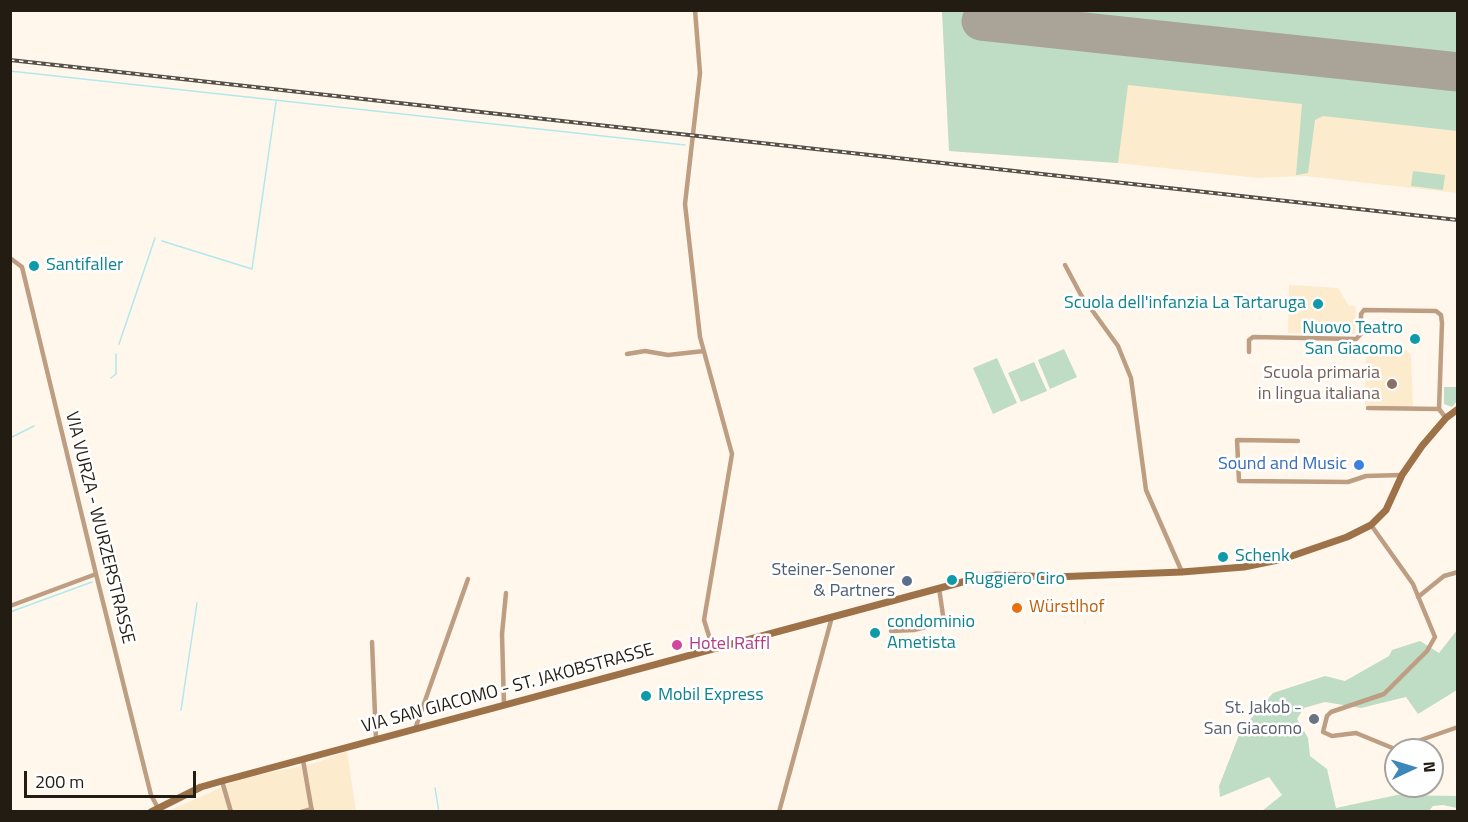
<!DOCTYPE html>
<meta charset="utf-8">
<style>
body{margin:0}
#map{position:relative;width:1468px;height:822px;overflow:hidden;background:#fff7ec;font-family:"Titillium Web",sans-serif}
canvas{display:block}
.frame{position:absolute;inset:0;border:12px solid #231c12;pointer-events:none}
.north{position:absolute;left:1384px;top:738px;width:60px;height:60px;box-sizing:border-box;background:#fff;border:2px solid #a7a4a0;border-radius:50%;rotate:86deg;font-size:16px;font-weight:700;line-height:24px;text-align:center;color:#231c12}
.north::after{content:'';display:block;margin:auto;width:21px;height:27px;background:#3d87bb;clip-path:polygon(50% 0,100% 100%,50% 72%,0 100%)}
.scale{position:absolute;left:24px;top:771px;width:172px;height:27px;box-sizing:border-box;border:3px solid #231c12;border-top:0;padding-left:8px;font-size:18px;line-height:21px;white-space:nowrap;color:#231c12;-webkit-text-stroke:4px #fff;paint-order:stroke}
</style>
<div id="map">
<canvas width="1468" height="822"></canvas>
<div class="frame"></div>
<div class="north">N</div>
<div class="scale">200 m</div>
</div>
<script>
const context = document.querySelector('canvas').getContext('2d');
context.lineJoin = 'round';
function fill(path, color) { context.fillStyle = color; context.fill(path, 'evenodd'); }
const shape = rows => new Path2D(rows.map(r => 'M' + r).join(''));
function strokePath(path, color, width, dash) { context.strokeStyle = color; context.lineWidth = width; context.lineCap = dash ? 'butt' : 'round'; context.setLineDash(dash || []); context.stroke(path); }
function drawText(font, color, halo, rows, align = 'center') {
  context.font = font + ' "Titillium Web",sans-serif'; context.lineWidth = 5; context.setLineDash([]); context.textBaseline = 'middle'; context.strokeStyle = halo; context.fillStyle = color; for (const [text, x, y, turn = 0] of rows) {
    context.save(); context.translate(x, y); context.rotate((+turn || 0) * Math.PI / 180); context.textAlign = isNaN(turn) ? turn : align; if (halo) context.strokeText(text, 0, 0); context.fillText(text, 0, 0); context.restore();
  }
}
const built = shape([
 [942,11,1457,11,1457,193,1305,176,1257,178,1118,163,949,151],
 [1289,285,1338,288,1349,306,1356,306,1355,334,1288,333],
 [1366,346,1402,346,1411,355,1413,407,1365,405],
 [347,751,356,811,166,812,240,779,315,763]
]);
const green = shape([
 [942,11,1457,11,1457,131,1323,116,1315,120,1308,173,1296,175,1302,104,1128,85,1118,163,949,151],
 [1413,171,1445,175,1443,190,1411,186],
 [1064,349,1077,377,1050,389,1038,360],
 [997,358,1017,403,993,414,973,368],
 [1034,362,1047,391,1021,402,1008,373],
 [1444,387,1457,387,1457,401,1452,407,1444,404],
 [1457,630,1457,690,1418,714,1406,697,1361,708,1325,702,1304,708,1297,719,1308,738,1310,756,1327,769,1336,808,1397,795,1457,796,1457,808,1443,805,1433,806,1428,812,1262,811,1282,795,1269,777,1220,797,1219,786,1241,730,1273,693,1325,676,1345,681,1389,656,1392,650,1420,641,1439,653]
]);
const stream = shape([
 [10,71,685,145],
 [162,241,252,269,276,102],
 [119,344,155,238],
 [111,378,116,374,116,354],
 [10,438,34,426],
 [10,612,92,582],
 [181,710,197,603],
 [435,788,439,812]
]);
const runway = shape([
 [981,21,1458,72]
]);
const street = shape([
 [695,10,700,73,685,204,700,337,732,454,704,620,713,649],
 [10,258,22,267,96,574,151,795,158,808],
 [1065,265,1081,295,1118,346,1131,378,1146,490,1182,572],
 [1249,352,1249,340,1253,337,1356,339,1361,334,1361,314,1364,310,1436,311,1441,315,1442,323,1439,409,1446,418],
 [627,354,645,351,668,355,704,351],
 [1368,408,1439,409],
 [1298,441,1237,440,1239,481,1348,482,1366,476,1402,475],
 [1371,525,1413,584,1435,637,1427,651,1384,694,1331,712,1327,716,1323,732,1332,736,1356,733,1395,749,1458,727],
 [1418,597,1444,576,1458,572],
 [10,606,96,574],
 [891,631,914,630,944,622,939,588],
 [372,642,376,739],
 [504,706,502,634,506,593],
 [415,729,468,579],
 [303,760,312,812],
 [222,781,231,812],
 [301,812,312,809],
 [779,812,832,617]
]);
const secondary = shape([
 [151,812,201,787,222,781,981,577,997,575,1054,577,1182,572,1244,567,1283,559,1347,537,1371,525,1386,510,1402,475,1422,446,1446,418,1458,409]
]);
const rail = shape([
 [10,60,1458,220]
]);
const markers = [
 [34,266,6,"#0f9aa8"],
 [1318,304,6,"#0f9aa8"],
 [1415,339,6,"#0f9aa8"],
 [1392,384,6,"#8d6e63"],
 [1359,465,6,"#3f7fe0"],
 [1223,557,6,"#0f9aa8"],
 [952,580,6,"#0f9aa8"],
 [907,581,6,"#5c6f8a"],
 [1017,608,6,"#e8710a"],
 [875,633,6,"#0f9aa8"],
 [677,645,6,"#d1479c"],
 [646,696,6,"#0f9aa8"],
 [1314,719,6,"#6b7280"]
];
const cultureNames = [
 ["Santifaller",46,266],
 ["Scuola dell'infanzia La Tartaruga",1306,304,"right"],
 ["Nuovo Teatro",1403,329,"right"],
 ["San Giacomo",1403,350,"right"],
 ["Schenk",1235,557],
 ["Ruggiero Ciro",964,580],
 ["condominio",887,623],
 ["Ametista",887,644],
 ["Mobil Express",658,696]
];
const educationNames = [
 ["Scuola primaria",1380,374],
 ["in lingua italiana",1380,395]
];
const shopNames = [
 ["Sound and Music",1347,465]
];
const streetNames = [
 ["VIA VURZA - WURZERSTRASSE",99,528,76],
 ["VIA SAN GIACOMO - ST. JAKOBSTRASSE",508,689,-15]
];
const serviceNames = [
 ["Steiner-Senoner",895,571],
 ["& Partners",895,592]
];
const foodNames = [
 ["Würstlhof",1029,608]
];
const hotelNames = [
 ["Hotel Raffl",689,645]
];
const worshipNames = [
 ["St. Jakob -",1302,709],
 ["San Giacomo",1302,730]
];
fill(built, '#fdebce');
fill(green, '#bfdcc4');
strokePath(stream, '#b1e8ec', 1.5);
strokePath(runway, '#aaa398', 39);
strokePath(street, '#bd9e83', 4.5);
strokePath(secondary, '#9e7249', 7);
strokePath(rail, '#564f45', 4);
strokePath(rail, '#fff', 1.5, [4.5]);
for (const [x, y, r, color] of markers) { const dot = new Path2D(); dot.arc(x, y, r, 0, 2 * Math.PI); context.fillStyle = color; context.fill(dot); strokePath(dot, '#fff', 2); }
drawText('18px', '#0d838f', '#fff', cultureNames, 'left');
drawText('18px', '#785e54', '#fff', educationNames, 'right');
drawText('18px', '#366cbe', '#fff', shopNames, 'right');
drawText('18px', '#231c12', '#fff', streetNames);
drawText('18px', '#4e5e75', '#fff', serviceNames, 'right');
drawText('18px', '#c56008', '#fff', foodNames, 'left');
drawText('18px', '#b23c85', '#fff', hotelNames, 'left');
drawText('18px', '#5b616d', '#fff', worshipNames, 'right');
</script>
